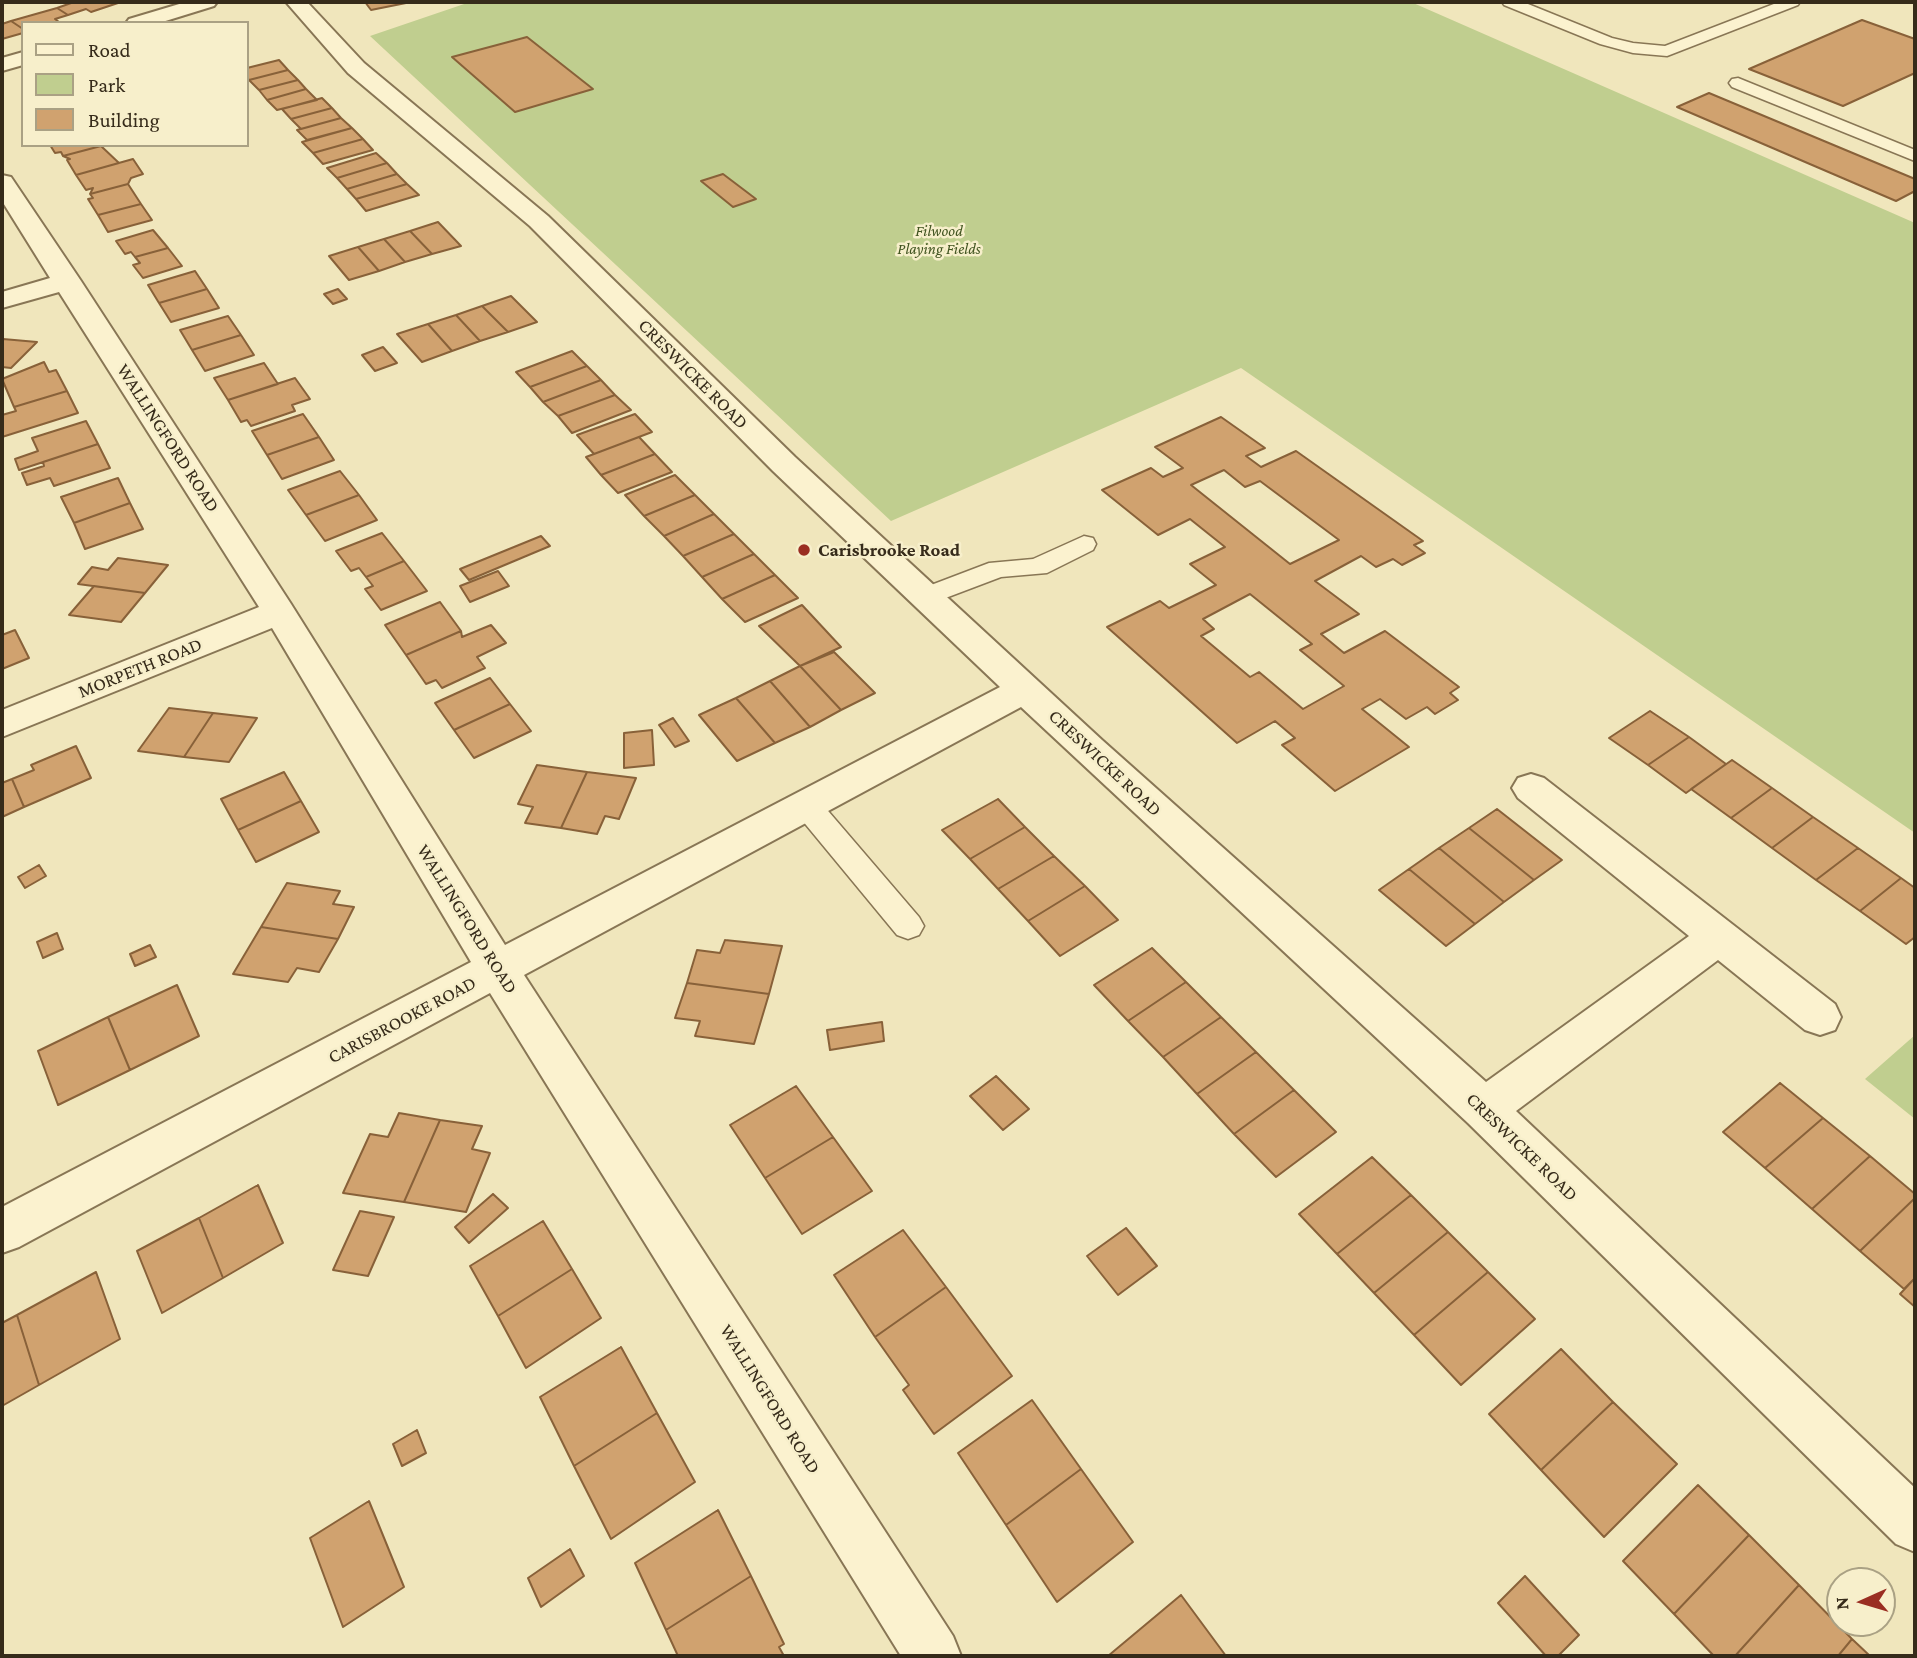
<!DOCTYPE html>
<style>
body{margin:0}
#map{position:relative;width:1917px;height:1658px;overflow:hidden;background:#f0e6bc;font-family:"Crimson Pro",serif}
canvas{display:block}
.frame{position:absolute;inset:0;border:4px solid #362b1a;pointer-events:none}
.legend{position:absolute;left:21px;top:21px;width:228px;height:126px;box-sizing:border-box;background:#f7efcb;border:2px solid #aaa184;margin:0;padding:9px 12px;list-style:none;font-size:21px;color:#362b1a}
.legend li{display:flex;align-items:center;gap:14px;height:35px}
.legend b{width:35px;border:2px solid #aaa184}
.north{position:absolute;left:1826px;top:1567px;width:70px;height:70px;box-sizing:border-box;background:#f7efcb;border:2px solid #aaa184;border-radius:50%;rotate:266deg;font-size:19px;font-weight:700;line-height:28px;text-align:center;color:#362b1a}
.north::after{content:'';display:block;margin:auto;width:24px;height:32px;background:#9a2e22;clip-path:polygon(50% 0,100% 100%,50% 72%,0 100%)}
</style>
<div id="map">
<canvas width="1917" height="1658"></canvas>
<div class="frame"></div>
<ul class="legend">
<li><b style="height:9px;background:#fbf2cf"></b>Road</li>
<li><b style="height:19px;background:#c0ce8f"></b>Park</li>
<li><b style="height:19px;background:#d0a26f"></b>Building</li>
</ul>
<div class="north">N</div>
</div>
<script>
const context = document.querySelector('canvas').getContext('2d');
context.lineJoin = 'round';
function fill(path, color) { context.fillStyle = color; context.fill(path, 'evenodd'); }
const shape = rows => new Path2D(rows.map(r => 'M' + r).join(''));
function strokePath(path, color, width, dash) { context.strokeStyle = color; context.lineWidth = width; context.lineCap = dash ? 'butt' : 'round'; context.setLineDash(dash || []); context.stroke(path); }
function drawText(font, color, halo, rows, align = 'center') {
  context.font = font + ' "Crimson Pro",serif'; context.lineWidth = 5; context.setLineDash([]); context.textBaseline = 'middle'; context.strokeStyle = halo; context.fillStyle = color; for (const [text, x, y, turn = 0] of rows) {
    context.save(); context.translate(x, y); context.rotate((+turn || 0) * Math.PI / 180); context.textAlign = isNaN(turn) ? turn : align; if (halo) context.strokeText(text, 0, 0); context.fillText(text, 0, 0); context.restore();
  }
}
const green = shape([
 [470,2,1411,2,1915,223,1915,833,1241,368,891,521,370,36],
 [1915,1035,1915,1119,1865,1079]
]);
const building = shape([
 [74,2,121,2,91,12,86,9,68,15,57,8,74,2],
 [365,2,405,2,406,3,371,10,365,2],
 [57,8,68,15,55,19,59,22,55,23,23,23,23,29,11,21,57,8],
 [1862,20,1915,39,1915,73,1843,106,1749,69,1862,20],
 [11,21,23,29,23,33,2,39,2,24,11,21],
 [527,37,593,89,515,112,452,57,527,37],
 [279,60,288,70,249,80,247,78,247,68,279,60],
 [288,70,298,80,259,90,249,80,288,70],
 [298,80,306,89,267,100,259,90,298,80],
 [306,89,317,100,277,110,267,100,306,89],
 [1709,93,1915,179,1915,191,1896,201,1677,107,1709,93],
 [322,98,332,108,291,119,282,109,322,98],
 [332,108,341,118,301,129,291,119,332,108],
 [341,118,352,128,307,140,297,130,341,118],
 [352,128,363,139,313,153,302,142,352,128],
 [363,139,373,150,323,164,313,153,363,139],
 [50,145,101,145,101,146,63,156,61,152,55,153,50,145],
 [101,146,119,163,76,175,67,160,70,159,63,156,101,146],
 [376,153,387,163,337,178,327,168,376,153],
 [133,159,143,174,131,178,128,184,90,194,93,188,86,190,76,175,133,159],
 [387,163,397,174,347,189,337,178,387,163],
 [397,174,407,184,356,199,347,189,397,174],
 [723,174,756,199,733,207,701,181,723,174],
 [128,184,141,204,98,215,88,199,93,198,90,194,128,184],
 [407,184,419,195,366,211,356,199,407,184],
 [141,204,152,220,108,232,98,215,141,204],
 [438,222,461,246,432,254,410,231,438,222],
 [153,230,168,248,135,257,131,252,125,254,116,241,153,230],
 [410,231,432,254,405,262,384,239,410,231],
 [384,239,405,262,379,271,358,247,384,239],
 [358,247,379,271,349,280,329,256,358,247],
 [168,248,182,266,143,278,133,265,140,263,135,257,168,248],
 [195,271,207,289,159,303,148,285,195,271],
 [207,289,219,308,171,322,159,303,207,289],
 [338,289,347,299,333,304,324,294,338,289],
 [511,296,537,322,508,332,482,306,511,296],
 [482,306,508,332,480,341,456,315,482,306],
 [456,315,480,341,452,351,428,324,456,315],
 [228,316,241,335,192,350,180,330,228,316],
 [428,324,452,351,422,362,397,334,428,324],
 [241,335,254,355,205,371,192,350,241,335],
 [3,339,37,342,11,368,2,367,3,339],
 [383,347,397,363,375,371,362,355,383,347],
 [572,351,587,366,530,387,516,372,572,351],
 [44,362,49,372,56,370,67,391,14,407,2,379,44,362],
 [264,363,278,384,228,400,214,378,264,363],
 [587,366,601,380,543,402,530,387,587,366],
 [295,378,310,399,292,405,295,411,251,426,247,420,241,422,228,400,295,378],
 [601,380,615,395,558,416,543,402,601,380],
 [67,391,78,413,2,437,2,415,16,411,14,407,67,391],
 [615,395,631,410,572,433,558,416,615,395],
 [303,414,319,437,267,455,252,431,303,414],
 [635,414,652,432,594,454,577,435,635,414],
 [1221,417,1265,448,1246,456,1261,467,1296,451,1423,541,1414,545,1425,553,1402,565,1393,559,1376,567,1361,556,1315,581,1359,614,1321,634,1344,653,1385,631,1459,687,1450,693,1458,700,1435,714,1427,707,1406,719,1380,699,1362,709,1409,747,1335,791,1282,745,1295,738,1275,721,1237,743,1107,627,1160,601,1169,608,1216,585,1190,564,1225,547,1190,519,1158,535,1102,490,1151,468,1163,477,1183,468,1155,447,1221,417],
 [1224,470,1245,487,1260,481,1339,540,1290,564,1191,485,1224,470],
 [1250,594,1312,644,1300,650,1344,686,1303,709,1259,672,1250,677,1201,636,1214,629,1203,619,1250,594],
 [86,421,98,444,19,470,15,459,38,451,32,438,86,421],
 [319,437,334,460,282,479,267,455,319,437],
 [639,437,655,454,601,475,586,457,639,437],
 [98,444,110,468,54,486,50,478,27,485,22,473,44,466,43,462,98,444],
 [655,454,672,472,618,493,601,475,655,454],
 [340,471,359,495,306,515,288,490,340,471],
 [675,475,695,495,644,516,625,495,675,475],
 [118,478,130,503,74,523,61,497,118,478],
 [359,495,377,520,325,541,306,515,359,495],
 [695,495,714,514,664,536,644,516,695,495],
 [130,503,143,529,85,549,74,523,130,503],
 [714,514,734,534,683,556,664,536,714,514],
 [382,533,404,561,366,577,359,568,351,571,336,551,382,533],
 [734,534,754,554,702,577,683,556,734,534],
 [541,536,550,546,469,580,460,569,541,536],
 [754,554,775,575,722,599,702,577,754,554],
 [118,558,168,565,145,593,78,584,92,567,108,570,118,558],
 [404,561,427,591,381,610,365,589,373,586,366,577,404,561],
 [498,571,509,586,470,602,460,586,498,571],
 [775,575,798,598,745,622,722,599,775,575],
 [94,586,145,593,121,622,69,615,94,586],
 [440,602,461,631,406,655,385,625,440,602],
 [802,605,841,647,800,666,759,626,802,605],
 [491,625,506,643,477,657,485,668,442,688,436,680,426,684,406,655,461,631,462,637,491,625],
 [15,630,29,658,2,669,2,635,15,630],
 [834,652,875,693,841,710,800,666,834,652],
 [800,666,841,710,810,727,770,681,800,666],
 [490,678,510,704,454,730,435,703,490,678],
 [770,681,810,727,775,743,736,698,770,681],
 [736,698,775,743,737,761,699,715,736,698],
 [510,704,531,731,474,758,454,730,510,704],
 [169,708,213,713,184,757,138,751,169,708],
 [1650,711,1689,737,1648,765,1609,738,1650,711],
 [213,713,257,718,229,762,184,757,213,713],
 [673,718,689,741,675,747,659,725,673,718],
 [652,730,654,765,624,768,624,733,652,730],
 [1689,737,1726,764,1686,793,1648,765,1689,737],
 [76,746,91,778,24,807,12,779,34,770,31,765,76,746],
 [1732,760,1772,788,1731,818,1691,789,1732,760],
 [537,765,587,772,561,828,525,823,533,807,518,804,537,765],
 [284,772,301,801,238,830,221,799,284,772],
 [587,772,636,778,619,819,605,816,597,834,561,828,587,772],
 [12,779,24,807,2,817,2,783,12,779],
 [1772,788,1813,817,1772,848,1731,818,1772,788],
 [998,799,1025,827,970,859,942,830,998,799],
 [301,801,319,832,256,862,238,830,301,801],
 [1497,809,1562,860,1534,880,1469,828,1497,809],
 [1813,817,1858,848,1816,880,1772,848,1813,817],
 [1025,827,1054,856,998,889,970,859,1025,827],
 [1469,828,1534,880,1504,902,1439,848,1469,828],
 [1439,848,1504,902,1475,924,1409,869,1439,848],
 [1858,848,1901,878,1860,911,1816,880,1858,848],
 [1054,856,1085,886,1028,921,998,889,1054,856],
 [39,865,46,876,25,888,18,877,39,865],
 [1409,869,1475,924,1446,946,1379,890,1409,869],
 [1901,878,1915,888,1915,937,1906,944,1860,911,1901,878],
 [287,883,340,891,333,904,354,907,338,939,261,927,287,883],
 [1085,886,1118,920,1060,956,1028,921,1085,886],
 [261,927,338,939,319,972,297,968,288,982,233,974,261,927],
 [57,933,63,949,43,958,37,942,57,933],
 [725,940,782,946,769,994,687,983,697,950,720,953,725,940],
 [150,945,156,957,135,966,130,954,150,945],
 [1152,948,1186,982,1128,1021,1094,985,1152,948],
 [1186,982,1221,1017,1163,1057,1128,1021,1186,982],
 [687,983,769,994,754,1044,695,1036,700,1021,675,1018,687,983],
 [177,985,199,1036,130,1070,108,1017,177,985],
 [108,1017,130,1070,58,1105,38,1051,108,1017],
 [1221,1017,1256,1052,1197,1094,1163,1057,1221,1017],
 [882,1022,884,1041,830,1050,827,1030,882,1022],
 [1256,1052,1294,1090,1234,1134,1197,1094,1256,1052],
 [996,1076,1029,1109,1003,1130,970,1096,996,1076],
 [1780,1083,1823,1118,1765,1168,1723,1132,1780,1083],
 [796,1086,833,1137,765,1178,730,1125,796,1086],
 [1294,1090,1336,1132,1276,1177,1234,1134,1294,1090],
 [399,1113,440,1120,404,1202,343,1193,370,1134,388,1137,399,1113],
 [1823,1118,1870,1156,1812,1209,1765,1168,1823,1118],
 [440,1120,482,1126,472,1149,490,1153,466,1212,404,1202,440,1120],
 [833,1137,872,1191,802,1234,765,1178,833,1137],
 [1870,1156,1915,1194,1915,1198,1860,1251,1812,1209,1870,1156],
 [1372,1157,1411,1195,1337,1254,1299,1214,1372,1157],
 [258,1185,283,1243,223,1278,199,1218,258,1185],
 [493,1194,508,1208,469,1243,455,1227,493,1194],
 [1411,1195,1448,1232,1374,1293,1337,1254,1411,1195],
 [1915,1198,1915,1278,1904,1289,1860,1251,1915,1198],
 [360,1211,394,1217,368,1276,333,1270,360,1211],
 [199,1218,223,1278,162,1313,137,1251,199,1218],
 [543,1221,572,1269,498,1316,470,1266,543,1221],
 [1126,1228,1157,1266,1118,1295,1087,1256,1126,1228],
 [903,1230,946,1287,875,1337,834,1275,903,1230],
 [1448,1232,1488,1272,1414,1335,1374,1293,1448,1232],
 [572,1269,601,1318,526,1368,498,1316,572,1269],
 [96,1272,120,1339,39,1385,17,1315,96,1272],
 [1488,1272,1535,1319,1461,1385,1414,1335,1488,1272],
 [1915,1278,1915,1307,1900,1294,1915,1278],
 [946,1287,1012,1376,934,1434,903,1390,909,1385,875,1337,946,1287],
 [17,1315,39,1385,2,1406,2,1323,17,1315],
 [621,1347,657,1413,574,1466,540,1397,621,1347],
 [1561,1349,1613,1402,1541,1470,1489,1414,1561,1349],
 [1032,1400,1081,1469,1006,1525,958,1453,1032,1400],
 [1613,1402,1677,1464,1604,1537,1541,1470,1613,1402],
 [657,1413,695,1482,611,1539,574,1466,657,1413],
 [417,1430,426,1453,402,1466,393,1444,417,1430],
 [1081,1469,1133,1542,1057,1602,1006,1525,1081,1469],
 [1698,1485,1749,1535,1674,1614,1623,1561,1698,1485],
 [369,1501,404,1587,343,1627,310,1538,369,1501],
 [718,1510,751,1576,666,1630,635,1563,718,1510],
 [1749,1535,1799,1585,1735,1656,1714,1656,1674,1614,1749,1535],
 [570,1549,584,1576,541,1607,528,1578,570,1549],
 [751,1576,784,1644,779,1647,784,1656,678,1656,666,1630,751,1576],
 [1525,1576,1579,1635,1558,1656,1546,1656,1498,1603,1525,1576],
 [1799,1585,1852,1639,1838,1656,1735,1656,1799,1585],
 [1181,1595,1226,1656,1108,1656,1181,1595],
 [1852,1639,1870,1656,1838,1656,1852,1639]
]);
const lane = shape([
 [1502,2,1523,2,1612,38,1633,43,1665,46,1779,2,1800,2,1798,5,1667,56,1633,53,1600,44,1504,5,1502,2],
 [1738,78,1915,150,1915,161,1732,87,1729,83,1732,79,1738,78],
 [1084,536,1093,538,1096,544,1093,550,1047,573,1001,577,927,605,918,602,914,596,918,590,989,563,1033,559,1084,536],
 [807,795,817,798,919,917,924,926,919,935,908,939,897,935,797,814,792,806,797,798,807,795]
]);
const street = shape([
 [186,2,217,2,214,6,159,23,126,23,129,19,186,2],
 [286,2,307,2,364,63,548,216,795,457,1102,740,1486,1082,1689,936,1518,798,1512,788,1518,778,1531,774,1544,778,1835,1004,1841,1017,1835,1030,1820,1035,1805,1030,1718,960,1516,1111,1915,1488,1915,1552,1896,1544,1468,1123,1021,707,524,975,953,1636,961,1656,901,1656,490,993,19,1247,2,1253,2,1207,471,962,272,628,2,737,2,710,259,607,59,292,2,308,2,292,50,278,2,201,2,175,11,177,81,281,291,604,505,945,1000,687,773,471,530,226,348,73,286,2],
 [23,52,23,65,2,71,2,58,23,52]
]);
const markers = [
 [804,550,7,"#9a2e22"]
];
const farParknames = [
 ["Filwood",939,231],
 ["Playing Fields",939,249]
];
const streetNames = [
 ["CRESWICKE ROAD",693,374,45],
 ["WALLINGFORD ROAD",168,438,57],
 ["MORPETH ROAD",140,668,-22],
 ["CRESWICKE ROAD",1105,763,43],
 ["WALLINGFORD ROAD",467,919,58],
 ["CARISBROOKE ROAD",402,1020,-28],
 ["CRESWICKE ROAD",1522,1147,44],
 ["WALLINGFORD ROAD",770,1399,58]
];
const poiNames = [
 ["Carisbrooke Road",818,550]
];
fill(green, '#c0ce8f');
fill(building, '#d0a26f');
strokePath(building, '#886139', 2);
strokePath(lane, '#887655', 3);
strokePath(street, '#887655', 4);
fill(lane, '#fbf2cf');
fill(street, '#fbf2cf');
for (const [x, y, r, color] of markers) { const dot = new Path2D(); dot.arc(x, y, r, 0, 2 * Math.PI); context.fillStyle = color; context.fill(dot); strokePath(dot, '#f7efcb', 2.5); }
drawText('italic 16px', '#415420', '#f7efcb', farParknames);
drawText('19px', '#362b1a', '#f7efcb', streetNames);
drawText('bold 19px', '#362b1a', '#f7efcb', poiNames, 'left');
</script>
